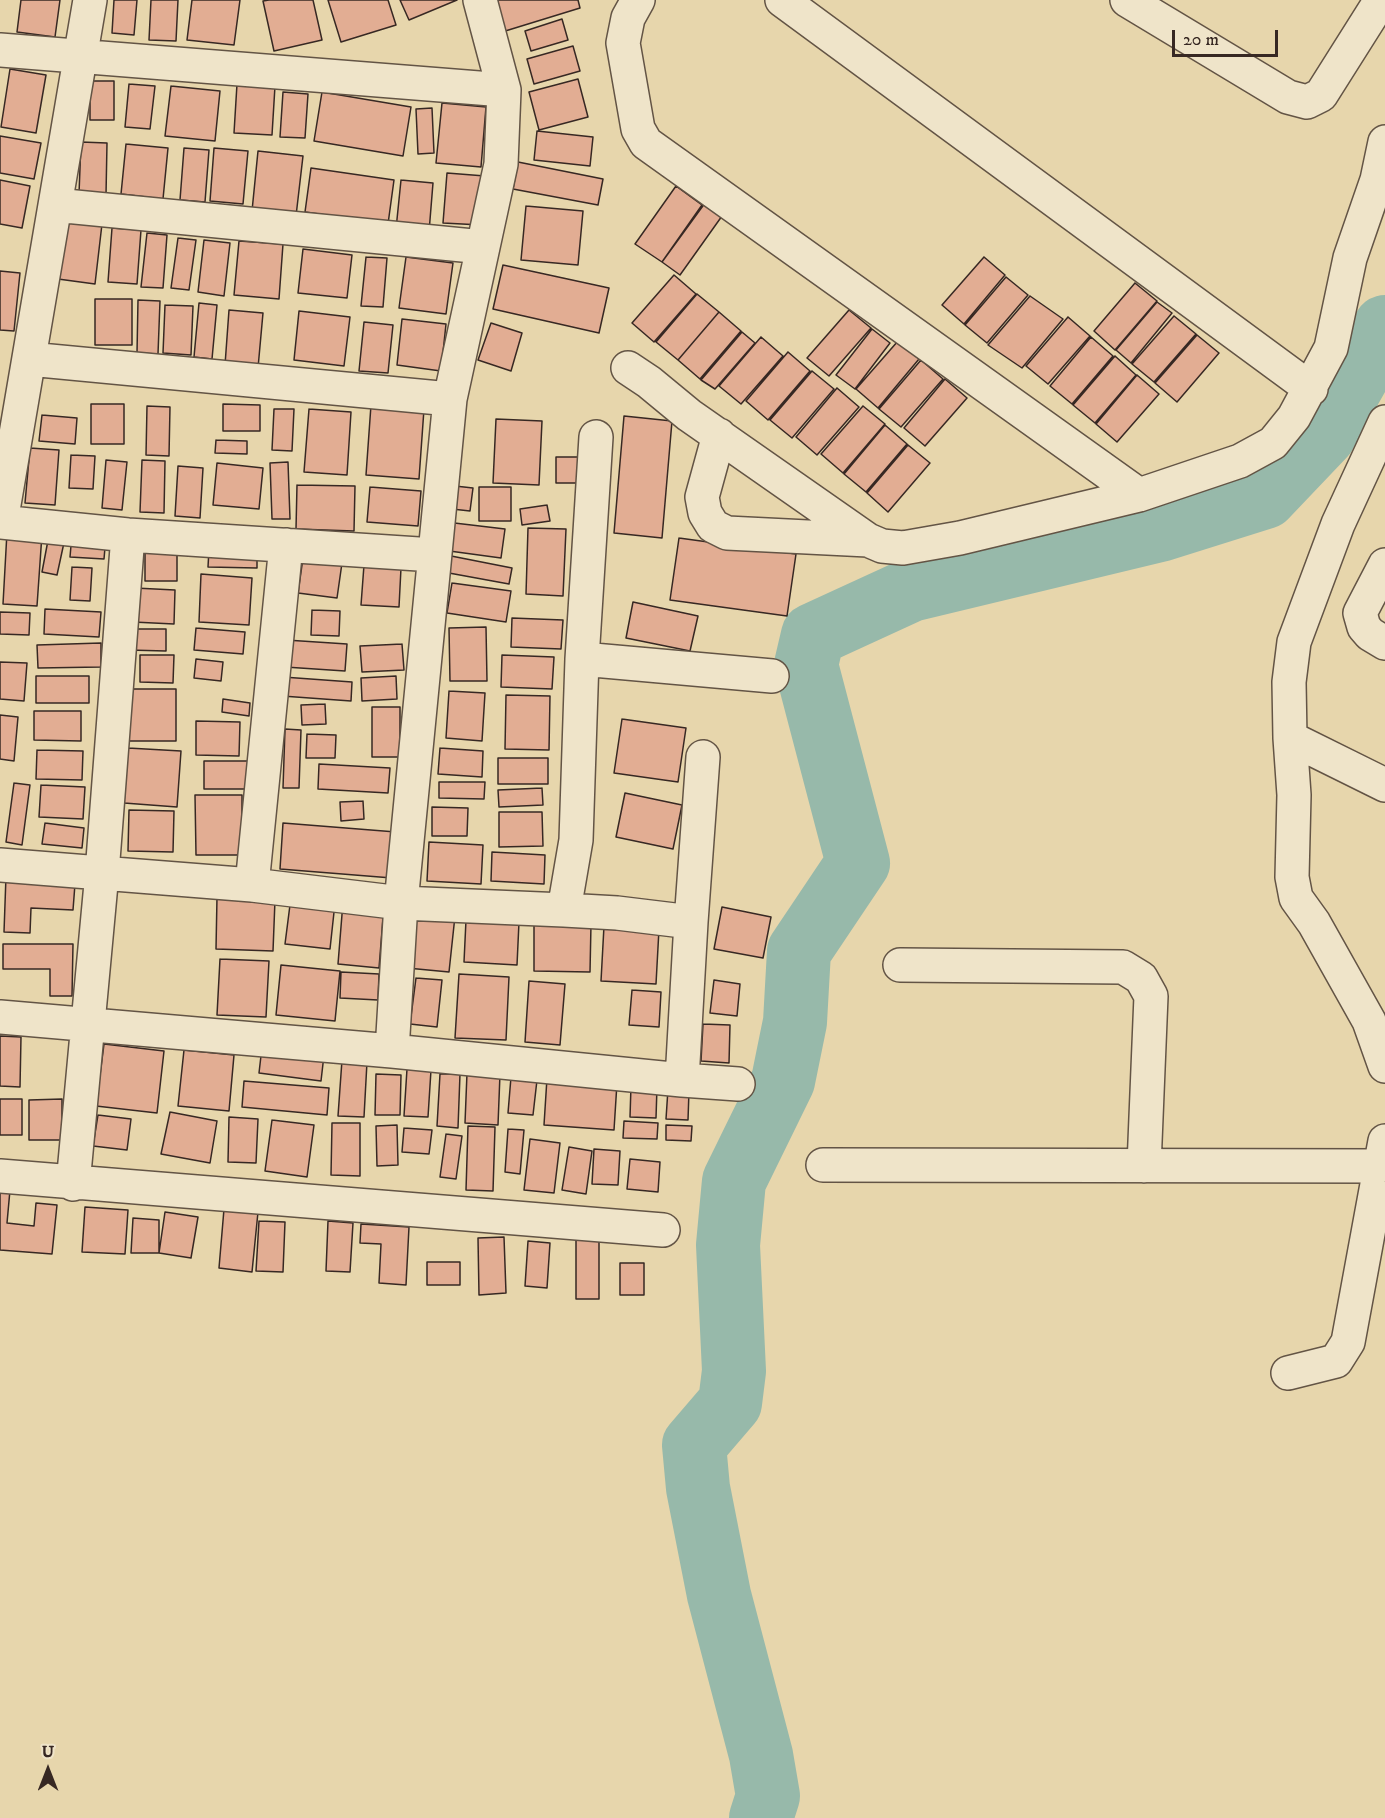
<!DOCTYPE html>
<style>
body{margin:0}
#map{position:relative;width:1385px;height:1818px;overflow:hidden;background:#e7d6ac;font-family:"IM FELL DW Pica",serif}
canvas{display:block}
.north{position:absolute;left:18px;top:1740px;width:60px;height:60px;-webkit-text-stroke:4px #efe4c9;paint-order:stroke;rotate:0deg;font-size:16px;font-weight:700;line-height:24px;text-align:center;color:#372823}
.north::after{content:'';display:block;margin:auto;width:21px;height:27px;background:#372823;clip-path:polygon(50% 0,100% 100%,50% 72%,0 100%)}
.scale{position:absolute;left:1172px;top:30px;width:106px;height:27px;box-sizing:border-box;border:3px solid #372823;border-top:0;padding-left:8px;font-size:18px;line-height:21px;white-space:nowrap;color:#372823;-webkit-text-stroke:4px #efe4c9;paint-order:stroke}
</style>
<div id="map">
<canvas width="1385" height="1818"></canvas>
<div class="north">U</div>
<div class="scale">20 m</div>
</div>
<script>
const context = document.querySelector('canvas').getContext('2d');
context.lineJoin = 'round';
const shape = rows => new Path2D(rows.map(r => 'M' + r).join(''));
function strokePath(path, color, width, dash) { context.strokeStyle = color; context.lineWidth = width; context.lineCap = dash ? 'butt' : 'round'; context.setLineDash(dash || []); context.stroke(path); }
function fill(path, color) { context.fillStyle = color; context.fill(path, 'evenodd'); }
const river = shape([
 [761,1818,768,1796,761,1755,719,1595,698,1488,694,1445,730,1403,734,1371,728,1245,734,1181,783,1081,795,1022,799,951,858,863,806,665,813,635,911,590,1160,530,1265,497,1324,435,1385,327]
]);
const building = shape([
 [21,0,60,0,55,37,17,32,21,0],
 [114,0,137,0,134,35,112,33,114,0],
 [151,0,178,0,176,41,149,40,151,0],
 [192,0,240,0,234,45,187,40,192,0],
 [269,0,313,0,322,40,274,51,263,1,269,0],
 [328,0,388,0,396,25,341,42,328,0],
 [400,0,457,0,409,20,400,0],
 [492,0,578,0,580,8,502,32,492,0],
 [562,19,568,40,531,51,525,31,562,19],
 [573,46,580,71,534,84,527,59,573,46],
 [10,69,46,75,36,133,1,127,10,69],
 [578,79,588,117,539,130,529,92,578,79],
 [90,81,114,81,114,120,90,120,90,81],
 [129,84,155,86,150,129,125,127,129,84],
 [237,84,275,86,272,135,234,133,237,84],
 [171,86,220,91,215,141,165,136,171,86],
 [283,92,308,94,305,138,280,137,283,92],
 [322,92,411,107,403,156,314,141,322,92],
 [442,103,486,107,481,167,436,163,442,103],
 [432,108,434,153,418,154,416,109,432,108],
 [537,131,593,137,590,166,534,160,537,131],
 [0,136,41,143,34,179,0,173,0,136],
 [81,142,107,143,106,195,79,194,81,142],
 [126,144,168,148,163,199,121,194,126,144],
 [184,148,209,150,205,202,180,200,184,148],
 [214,148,248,151,243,204,210,201,214,148],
 [258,151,303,156,296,216,252,211,258,151],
 [518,162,603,179,598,205,513,189,518,162],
 [311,168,394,180,388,224,305,212,311,168],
 [447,173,485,176,481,225,443,223,447,173],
 [0,180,30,186,22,228,0,224,0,180],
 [401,180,433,183,429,232,396,229,401,180],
 [676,186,702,205,662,262,635,244,676,186],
 [705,203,722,216,680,275,662,262,705,203],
 [526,206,583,211,578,265,521,260,526,206],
 [66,219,102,224,95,284,58,279,66,219],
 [112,228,141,230,137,284,108,282,112,228],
 [147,233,167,235,163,288,141,287,147,233],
 [178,238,196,240,189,290,171,288,178,238],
 [204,240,230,243,224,296,198,292,204,240],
 [239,241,283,244,279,299,234,295,239,241],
 [303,249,352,255,347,298,298,293,303,249],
 [366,257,387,258,383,307,361,306,366,257],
 [406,257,453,263,446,314,399,308,406,257],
 [984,257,1005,275,964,324,942,305,984,257],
 [503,265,609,288,599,333,493,309,503,265],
 [0,271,20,273,14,331,0,330,0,271],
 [674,275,696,294,654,342,632,323,674,275],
 [1006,277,1028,295,987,343,965,325,1006,277],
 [1135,283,1157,301,1115,350,1094,331,1135,283],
 [697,294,719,312,678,360,656,342,697,294],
 [1030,296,1063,319,1022,368,988,345,1030,296],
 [95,299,132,299,132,345,95,345,95,299],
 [138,300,160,301,158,354,137,353,138,300],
 [1157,302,1172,313,1131,363,1116,350,1157,302],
 [199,303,217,305,212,359,194,357,199,303],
 [165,305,193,306,191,355,163,353,165,305],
 [229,310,263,313,258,368,225,365,229,310],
 [849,310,871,328,829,376,807,358,849,310],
 [299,311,350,317,344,366,294,360,299,311],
 [719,312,741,331,700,379,678,360,719,312],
 [1174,316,1196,334,1154,382,1132,364,1174,316],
 [1068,317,1090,336,1048,384,1026,366,1068,317],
 [402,319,446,324,441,371,397,365,402,319],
 [364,322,393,325,388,373,359,371,364,322],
 [491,323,522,333,511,371,478,360,491,323],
 [872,329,890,343,855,389,836,375,872,329],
 [742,332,755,343,715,389,701,380,742,332],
 [1197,335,1219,353,1177,402,1155,383,1197,335],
 [761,337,783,356,741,404,719,386,761,337],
 [1091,337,1113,356,1072,404,1050,386,1091,337],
 [898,341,919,359,878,408,856,389,898,341],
 [788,352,810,371,768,420,746,401,788,352],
 [1115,356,1136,375,1095,423,1073,405,1115,356],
 [921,360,943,379,901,427,879,409,921,360],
 [812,371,834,389,792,438,770,420,812,371],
 [1137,375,1159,394,1117,442,1096,424,1137,375],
 [945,379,967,398,925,446,904,428,945,379],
 [837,388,859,407,817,455,796,437,837,388],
 [91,404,124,404,124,444,91,444,91,404],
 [223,404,260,405,260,431,223,431,223,404],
 [371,405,424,409,419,479,366,475,371,405],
 [147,406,170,407,169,456,146,455,147,406],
 [863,406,885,424,843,473,821,454,863,406],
 [274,409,294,409,292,451,272,450,274,409],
 [309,409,351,412,347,475,304,472,309,409],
 [42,415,77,418,75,444,39,441,42,415],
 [624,416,672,421,662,538,614,533,624,416],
 [496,419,542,421,539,485,493,483,496,419],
 [885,425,907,444,866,492,844,474,885,425],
 [216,440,247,441,247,454,215,453,216,440],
 [908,445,930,463,888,512,867,493,908,445],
 [30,448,59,450,55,505,25,503,30,448],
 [71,455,95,456,93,489,69,488,71,455],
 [556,457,585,457,585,483,556,483,556,457],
 [106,460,127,462,122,510,102,508,106,460],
 [142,460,165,461,164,513,140,512,142,460],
 [288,462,290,519,272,519,270,463,288,462],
 [217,463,263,468,259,509,213,505,217,463],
 [178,466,203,468,200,518,175,516,178,466],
 [297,485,355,486,354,531,296,529,297,485],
 [455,486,473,488,470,511,452,509,455,486],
 [370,487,421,491,418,526,367,522,370,487],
 [479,487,511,487,511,521,479,521,479,487],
 [547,505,550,521,522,525,520,509,547,505],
 [446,522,505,529,501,558,442,550,446,522],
 [528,528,566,529,563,596,526,594,528,528],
 [7,532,42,534,37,606,3,604,7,532],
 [72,534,106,536,104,559,70,557,72,534],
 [49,535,65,538,57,575,42,572,49,535],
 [679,538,796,554,787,616,670,600,679,538],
 [145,547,177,547,177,581,145,581,145,547],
 [209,549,257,551,257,568,208,567,209,549],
 [441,554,512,568,509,584,438,571,441,554],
 [303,558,342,563,337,598,298,593,303,558],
 [364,565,401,568,399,607,361,605,364,565],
 [72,567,92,568,90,601,70,600,72,567],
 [201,574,252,578,249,625,199,622,201,574],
 [452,583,511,591,506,622,447,613,452,583],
 [135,588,175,590,174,624,133,622,135,588],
 [633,602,698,616,690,651,626,638,633,602],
 [45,609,101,612,99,637,44,634,45,609],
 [312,610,340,611,339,636,311,635,312,610],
 [0,612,30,613,29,635,0,634,0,612],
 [512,618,563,620,561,649,511,647,512,618],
 [486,627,487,681,450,681,449,628,486,627],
 [196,628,245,632,243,654,194,650,196,628],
 [128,629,166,629,166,651,128,650,128,629],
 [286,640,347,644,345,671,285,667,286,640],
 [101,643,101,667,38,668,37,645,101,643],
 [402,644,404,670,362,672,360,646,402,644],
 [140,655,174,655,173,683,140,682,140,655],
 [502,655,554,657,552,689,501,687,502,655],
 [196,659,223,662,221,681,194,678,196,659],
 [0,662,27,663,24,701,0,699,0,662],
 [36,676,89,676,89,703,36,703,36,676],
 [396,676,397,699,362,701,361,678,396,676],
 [283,677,352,682,351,701,282,696,283,677],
 [129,689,176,689,176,741,129,741,129,689],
 [449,691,485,693,482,741,446,738,449,691],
 [506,695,550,696,549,750,505,749,506,695],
 [223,699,250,703,249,716,222,712,223,699],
 [325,704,326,724,302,725,301,705,325,704],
 [372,707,400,707,400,757,372,757,372,707],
 [34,711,81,711,81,741,34,740,34,711],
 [0,715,18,717,14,761,0,759,0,715],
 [622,719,686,728,678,782,614,773,622,719],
 [196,721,240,722,239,756,196,755,196,721],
 [285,729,301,730,299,788,283,788,285,729],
 [307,734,336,735,335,758,306,758,307,734],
 [128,748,181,751,177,807,124,803,128,748],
 [440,748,483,751,482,777,438,774,440,748],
 [37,750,83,751,82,780,36,779,37,750],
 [498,758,548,758,548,784,498,784,498,758],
 [204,761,249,761,249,789,204,789,204,761],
 [319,764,390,768,388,793,318,789,319,764],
 [439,782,485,782,484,799,439,798,439,782],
 [14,783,30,785,22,845,6,842,14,783],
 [41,785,85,787,83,819,39,817,41,785],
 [542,788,543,805,499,807,498,790,542,788],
 [625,793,682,805,673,849,616,837,625,793],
 [195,795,242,795,242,855,196,855,195,795],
 [363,801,364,819,341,821,340,802,363,801],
 [432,807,468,808,467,836,432,836,432,807],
 [129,810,174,811,173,852,128,851,129,810],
 [499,812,542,812,543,846,499,847,499,812],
 [45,823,84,828,82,848,42,844,45,823],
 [283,823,396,832,392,878,280,869,283,823],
 [429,842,483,845,481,884,427,881,429,842],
 [492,852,545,855,544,884,491,881,492,852],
 [6,876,75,884,73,910,31,908,30,933,4,932,6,876],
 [217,897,275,900,273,951,216,949,217,897],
 [291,897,335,903,330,949,285,944,291,897],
 [343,902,384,906,379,968,338,964,343,902],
 [722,907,771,917,763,958,714,949,722,907],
 [413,912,455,916,449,972,407,968,413,912],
 [466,920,519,922,517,965,464,962,466,920],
 [534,923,591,924,590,972,534,971,534,923],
 [604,926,659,929,656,984,601,981,604,926],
 [3,944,73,944,72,996,50,996,50,969,3,969,3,944],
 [220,959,269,961,266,1017,217,1015,220,959],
 [281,965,340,971,335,1021,276,1015,281,965],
 [341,972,379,974,378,1000,340,998,341,972],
 [459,974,509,977,506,1040,455,1038,459,974],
 [416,978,442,980,437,1027,410,1024,416,978],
 [714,980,740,984,737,1016,710,1013,714,980],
 [529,981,565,984,560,1045,525,1042,529,981],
 [632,990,661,992,659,1027,629,1025,632,990],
 [703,1024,730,1025,729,1063,701,1061,703,1024],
 [0,1036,21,1037,20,1087,0,1086,0,1036],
 [104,1044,164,1051,157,1113,96,1106,104,1044],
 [262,1047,324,1055,321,1081,259,1073,262,1047],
 [184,1050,234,1055,229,1111,178,1106,184,1050],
 [342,1060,367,1062,364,1117,338,1116,342,1060],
 [407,1069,431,1070,428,1117,404,1116,407,1069],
 [467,1073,500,1074,498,1125,465,1123,467,1073],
 [376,1074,401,1075,400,1115,375,1115,376,1074],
 [440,1074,460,1074,458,1128,437,1126,440,1074],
 [511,1077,537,1080,533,1115,508,1113,511,1077],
 [547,1078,617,1083,614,1130,544,1125,547,1078],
 [244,1081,329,1088,327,1115,242,1107,244,1081],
 [631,1086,657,1087,656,1118,630,1117,631,1086],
 [668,1089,689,1091,688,1120,666,1119,668,1089],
 [0,1099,22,1099,22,1135,0,1135,0,1099],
 [62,1099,62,1140,29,1140,29,1100,62,1099],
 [170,1112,217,1121,210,1163,161,1154,170,1112],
 [98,1115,131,1119,127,1150,93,1146,98,1115],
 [229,1117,258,1119,256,1163,228,1162,229,1117],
 [272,1120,314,1125,307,1177,265,1171,272,1120],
 [624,1121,658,1123,657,1139,623,1138,624,1121],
 [332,1123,360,1123,360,1176,331,1175,332,1123],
 [397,1125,398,1165,377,1166,376,1126,397,1125],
 [666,1125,692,1126,691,1141,666,1140,666,1125],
 [468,1126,495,1127,493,1191,466,1190,468,1126],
 [404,1128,432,1130,429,1154,402,1152,404,1128],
 [508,1129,524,1130,520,1174,505,1172,508,1129],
 [446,1134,462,1136,456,1179,440,1177,446,1134],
 [530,1139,560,1143,554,1193,524,1190,530,1139],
 [569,1147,592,1151,586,1194,562,1190,569,1147],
 [594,1149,620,1151,618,1185,592,1184,594,1149],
 [630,1159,660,1162,658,1192,627,1189,630,1159],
 [0,1189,10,1190,7,1223,34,1226,36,1203,57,1205,52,1254,0,1250,0,1189],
 [85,1207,128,1210,125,1254,82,1252,85,1207],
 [224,1209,258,1212,252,1272,219,1268,224,1209],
 [165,1212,198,1217,191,1258,159,1253,165,1212],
 [133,1218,159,1220,159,1253,131,1253,133,1218],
 [259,1221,285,1222,283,1272,256,1271,259,1221],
 [328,1221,353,1223,350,1272,326,1271,328,1221],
 [361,1224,409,1227,406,1285,379,1283,381,1244,360,1243,361,1224],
 [504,1237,506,1293,479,1295,478,1238,504,1237],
 [576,1238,599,1238,599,1299,576,1299,576,1238],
 [528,1241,550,1243,547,1288,525,1286,528,1241],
 [427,1262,460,1262,460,1285,427,1285,427,1262],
 [620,1263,644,1263,644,1295,620,1295,620,1263]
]);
const minor = shape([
 [638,0,628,18,623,43,638,129,646,143,1139,495],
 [782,0,1311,389],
 [1127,0,1288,97,1307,102,1321,95,1381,0],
 [0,50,504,90],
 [55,205,483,247],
 [29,359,450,399],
 [628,368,649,382,689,415,868,540,882,546,903,548,960,538,1139,495,1240,461,1273,443,1294,417,1331,348,1350,258,1377,180,1385,142],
 [1385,422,1338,524,1294,642,1289,682,1290,738,1385,785],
 [719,435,702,497,705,513,713,526,727,533,868,540],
 [0,522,128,535,434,555],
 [1,522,90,0],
 [1385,565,1360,613,1364,627,1370,634,1385,643],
 [582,659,772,676],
 [1290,738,1294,795,1292,877,1296,898,1314,923,1369,1021,1385,1066],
 [0,865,252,885,401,903,564,910,576,840,582,659,596,437],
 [252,885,286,545],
 [691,922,703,757],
 [900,965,1123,967,1141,978,1151,996,1144,1166],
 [0,1017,392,1051,682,1080,691,922,617,913,564,910],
 [392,1051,401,903,450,399,501,164,504,90,480,0],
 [682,1080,738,1084],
 [823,1165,1380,1166],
 [0,1176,663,1230],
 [73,1184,102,873,128,535],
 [1288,1373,1336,1361,1348,1342,1385,1141]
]);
strokePath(river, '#97b9aa', 64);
fill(building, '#e2ad93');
strokePath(building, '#372823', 1.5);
strokePath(minor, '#635445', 36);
strokePath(minor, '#efe4c9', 33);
</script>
